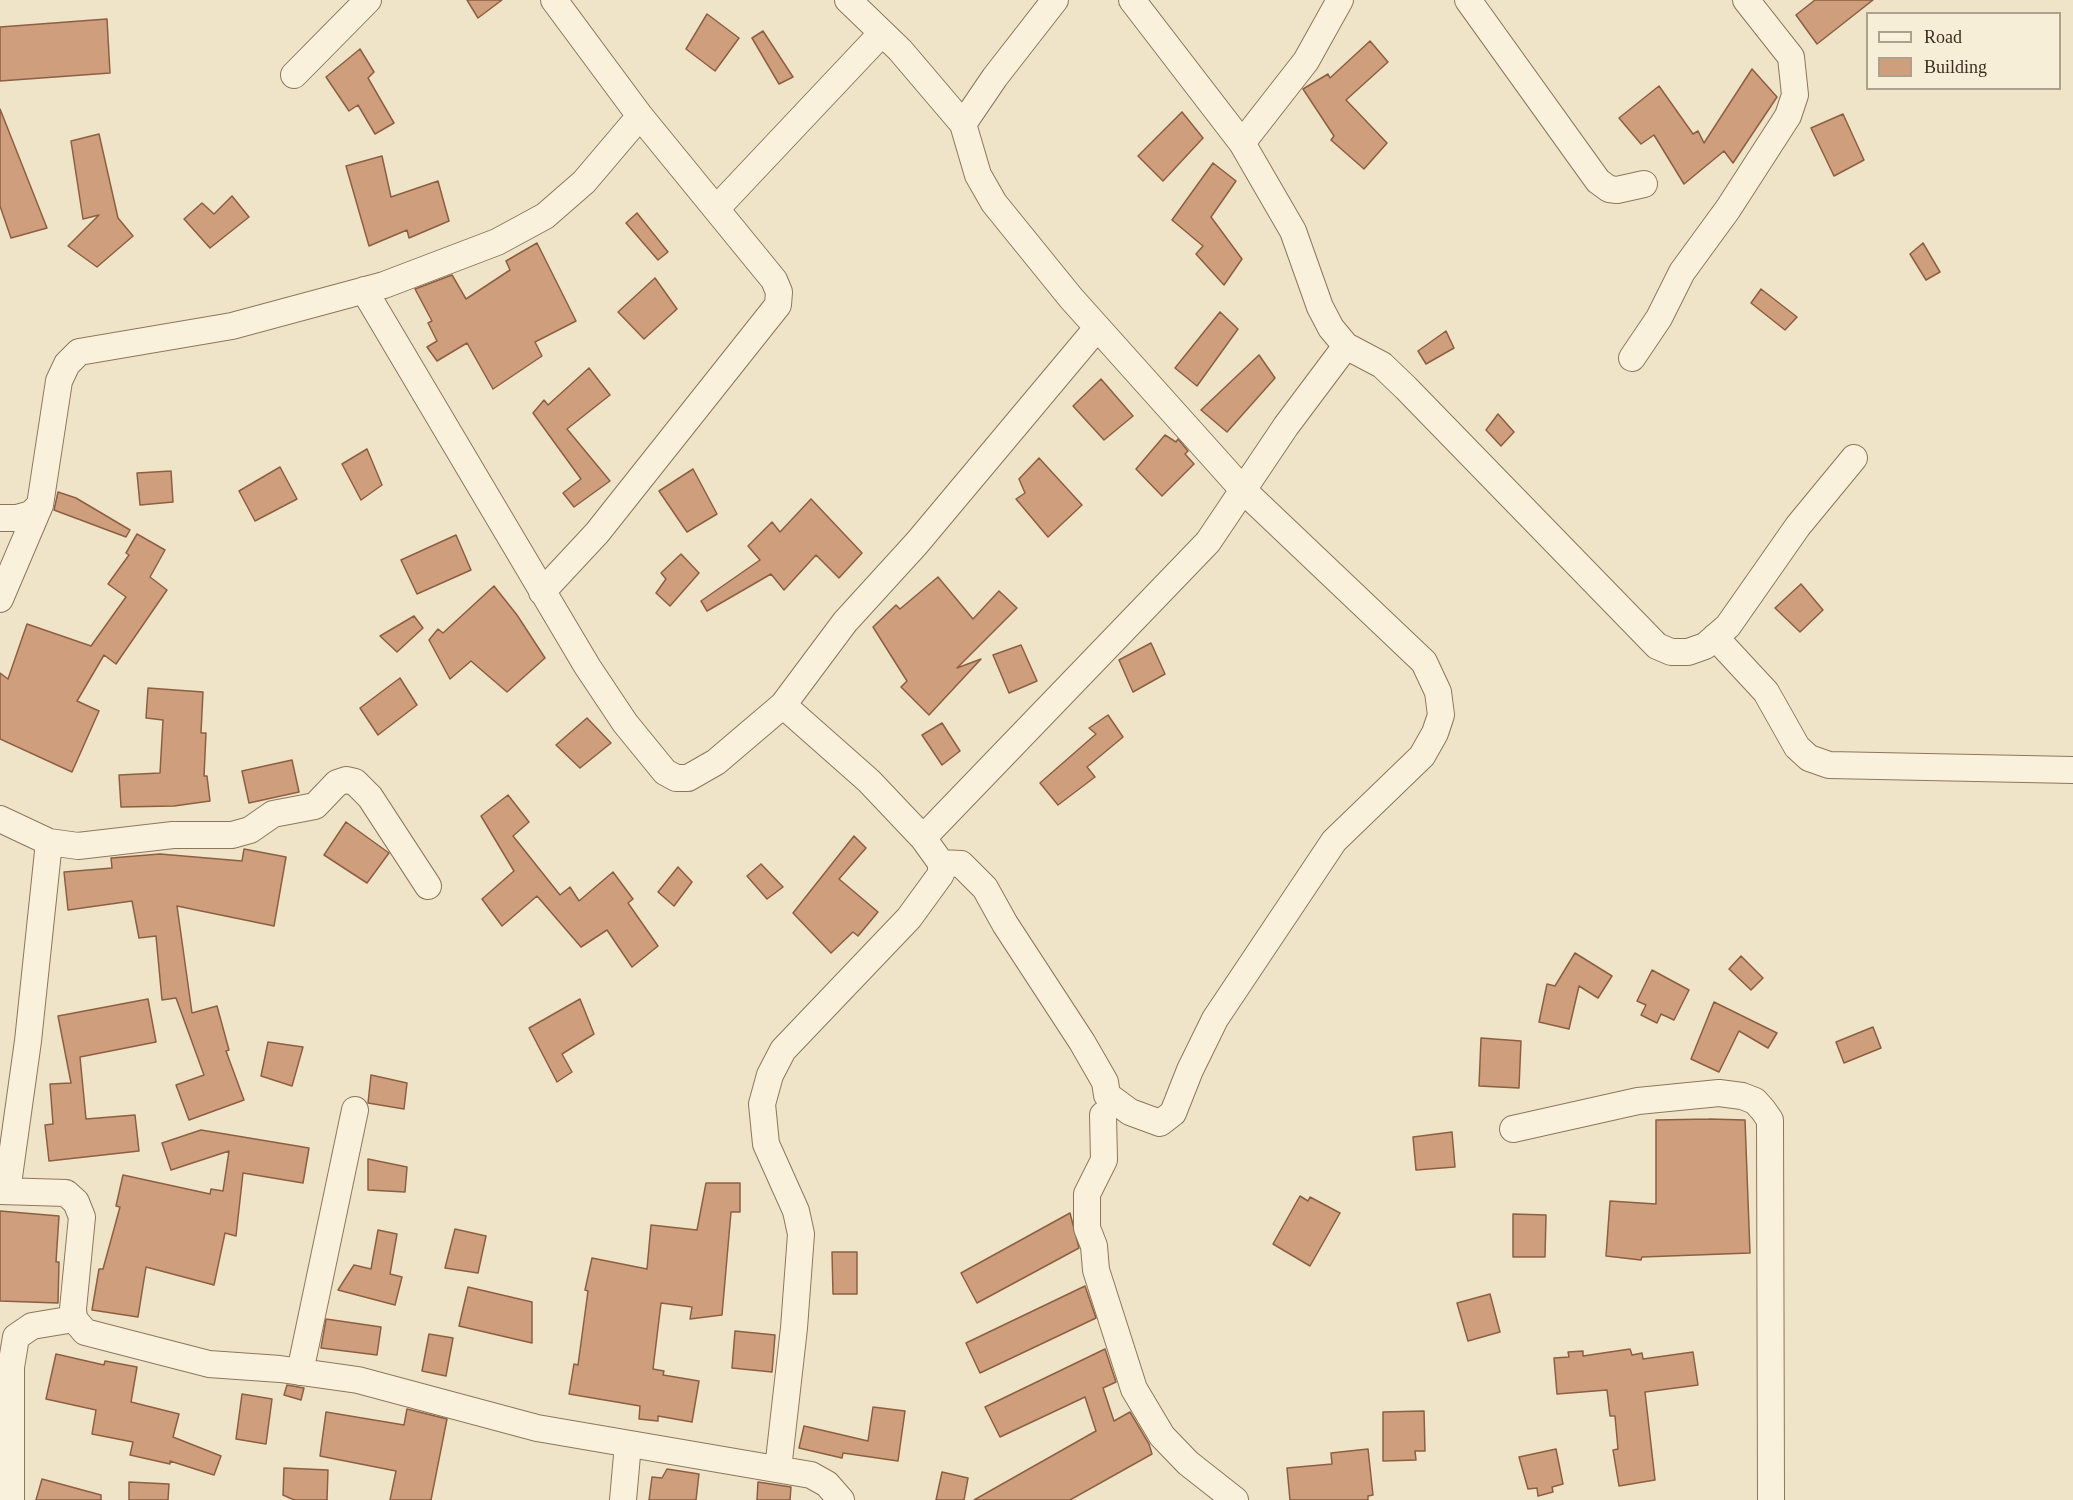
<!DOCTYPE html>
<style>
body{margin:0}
#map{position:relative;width:2073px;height:1500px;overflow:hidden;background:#f0e4c8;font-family:Georgia,serif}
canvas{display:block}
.legend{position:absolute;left:1866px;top:12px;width:195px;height:78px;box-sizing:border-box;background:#f7eed8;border:2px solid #ada18e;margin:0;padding:8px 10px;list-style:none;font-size:18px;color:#3d2e20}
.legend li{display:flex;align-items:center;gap:12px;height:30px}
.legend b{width:30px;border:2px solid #ada18e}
</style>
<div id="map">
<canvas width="2073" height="1500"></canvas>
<ul class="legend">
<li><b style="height:8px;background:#faf1dc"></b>Road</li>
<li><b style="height:16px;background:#cf9f7d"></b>Building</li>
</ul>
</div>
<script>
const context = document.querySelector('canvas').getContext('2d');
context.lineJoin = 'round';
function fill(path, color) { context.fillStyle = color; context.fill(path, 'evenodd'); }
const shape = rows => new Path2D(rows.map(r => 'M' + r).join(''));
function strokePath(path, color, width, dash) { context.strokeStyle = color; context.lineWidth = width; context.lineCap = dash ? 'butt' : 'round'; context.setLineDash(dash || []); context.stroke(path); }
const building = shape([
 [467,0,502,0,478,18,467,0],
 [1815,0,1873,0,1817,44,1796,15,1815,0],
 [707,14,739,38,715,71,686,49,707,14],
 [107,19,110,73,0,81,0,27,107,19],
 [763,31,793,77,779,84,752,38,763,31],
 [1370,41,1388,62,1346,100,1387,143,1364,169,1331,140,1334,136,1303,89,1328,74,1330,78,1370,41],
 [360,49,374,72,368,78,394,123,375,134,358,105,349,111,326,77,360,49],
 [1752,69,1777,97,1733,163,1724,151,1684,184,1654,135,1641,144,1619,118,1659,86,1693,134,1698,131,1704,143,1752,69],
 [0,109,47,228,11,238,0,206,0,109],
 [1182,112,1203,138,1163,181,1138,156,1182,112],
 [1843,114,1864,160,1834,176,1811,128,1843,114],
 [99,134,118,218,133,236,97,267,68,246,99,215,83,219,71,141,99,134],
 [382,156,391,197,438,181,449,221,409,238,407,230,369,246,346,166,382,156],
 [1213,163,1236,181,1211,217,1242,259,1224,285,1196,254,1203,246,1172,220,1213,163],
 [232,196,249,217,210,248,184,219,202,203,214,214,232,196],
 [637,213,668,252,658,260,626,223,637,213],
 [537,243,576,321,535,342,542,356,493,389,467,343,437,361,427,347,437,341,428,323,432,321,415,289,452,275,466,299,510,270,506,261,537,243],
 [1923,243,1940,272,1926,280,1910,254,1923,243],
 [655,278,677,309,644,339,618,312,655,278],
 [1761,289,1797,317,1785,330,1751,303,1761,289],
 [1220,312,1238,329,1197,386,1175,368,1220,312],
 [1446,331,1454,348,1426,364,1418,351,1446,331],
 [1259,355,1275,378,1227,432,1201,410,1259,355],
 [589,368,610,395,567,429,610,481,574,507,563,493,581,479,533,413,544,400,548,405,589,368],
 [1101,379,1133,416,1104,440,1073,406,1101,379],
 [1498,414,1514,432,1501,446,1486,430,1498,414],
 [1165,435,1176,442,1178,439,1188,451,1185,454,1194,464,1162,496,1136,469,1165,435],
 [367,449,382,485,361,500,342,464,367,449],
 [1039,458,1082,505,1048,537,1016,499,1025,493,1019,479,1039,458],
 [280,467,297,499,255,521,239,491,280,467],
 [693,469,717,514,687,532,659,491,693,469],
 [171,471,173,502,140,505,137,473,171,471],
 [58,492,76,498,130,530,126,537,54,510,58,492],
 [811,499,862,553,839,578,816,555,784,590,771,574,707,611,701,601,760,560,748,546,772,522,780,532,811,499],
 [137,534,165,550,150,577,167,590,116,664,104,655,77,701,99,711,72,772,0,739,0,673,8,679,27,624,91,646,126,597,108,584,129,555,126,553,137,534],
 [456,535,471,570,417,594,401,560,456,535],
 [681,554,699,573,670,606,656,593,666,579,661,573,681,554],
 [938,577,973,619,999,591,1017,608,957,668,981,659,929,715,901,687,907,681,873,627,896,605,900,609,938,577],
 [1801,584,1823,610,1800,632,1775,608,1801,584],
 [494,586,517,615,545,658,507,692,471,661,450,679,429,640,438,629,443,633,494,586],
 [414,616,423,628,397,652,380,636,414,616],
 [1151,643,1165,674,1133,692,1119,660,1151,643],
 [1021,645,1037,681,1009,693,993,655,1021,645],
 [400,678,417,705,378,735,360,708,400,678],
 [148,688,203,692,201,733,206,733,204,776,207,776,210,801,174,806,121,807,119,775,160,773,163,720,146,718,148,688],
 [1108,715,1123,737,1087,767,1095,777,1058,805,1040,783,1096,734,1089,728,1108,715],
 [587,718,611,743,580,768,556,745,587,718],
 [942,723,960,751,942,765,922,735,942,723],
 [292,760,299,792,249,803,242,771,292,760],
 [508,795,529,822,513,836,560,895,570,887,579,901,613,872,633,899,628,903,658,946,632,967,607,930,581,947,537,896,502,926,482,899,514,871,481,816,508,795],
 [346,822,389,853,367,883,324,855,346,822],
 [854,836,866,848,839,879,878,912,858,936,853,932,831,953,793,913,854,836],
 [244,849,286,857,274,926,177,906,192,1013,217,1006,229,1050,226,1051,244,1100,189,1120,176,1085,204,1075,176,998,162,1000,156,936,139,938,132,901,68,910,64,872,112,868,111,858,160,854,242,861,244,849],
 [761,864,783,887,767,899,747,876,761,864],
 [678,867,692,882,674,906,658,892,678,867],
 [1575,953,1612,976,1598,998,1579,986,1569,1029,1539,1022,1547,984,1555,986,1575,953],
 [1741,956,1763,978,1751,990,1729,969,1741,956],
 [1652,970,1689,990,1674,1020,1661,1014,1657,1023,1641,1015,1646,1005,1637,1001,1652,970],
 [148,999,156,1042,80,1057,86,1119,135,1115,139,1151,49,1161,45,1125,53,1124,50,1084,71,1083,58,1016,148,999],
 [580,999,594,1034,562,1054,572,1072,557,1082,529,1028,580,999],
 [1714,1002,1777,1033,1768,1048,1739,1031,1719,1072,1691,1059,1714,1002],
 [1873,1027,1881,1048,1844,1063,1836,1042,1873,1027],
 [1481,1038,1521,1041,1519,1088,1479,1086,1481,1038],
 [268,1042,303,1047,292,1086,261,1076,268,1042],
 [371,1075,407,1083,404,1109,368,1103,371,1075],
 [1709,1119,1745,1120,1750,1253,1642,1257,1641,1260,1606,1256,1610,1201,1656,1204,1656,1120,1709,1119],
 [201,1130,309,1148,303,1183,243,1173,236,1236,225,1233,214,1285,146,1267,138,1317,92,1310,99,1269,103,1269,120,1207,116,1206,123,1175,210,1194,211,1189,223,1191,229,1151,171,1170,162,1143,201,1130],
 [1452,1132,1455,1167,1416,1170,1413,1137,1452,1132],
 [368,1159,407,1167,405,1192,368,1190,368,1159],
 [706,1183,740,1183,740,1212,731,1212,722,1315,690,1319,692,1307,661,1303,653,1369,664,1371,663,1375,699,1381,692,1422,658,1416,658,1421,639,1419,640,1406,569,1394,574,1364,578,1365,588,1291,585,1290,592,1258,647,1269,651,1225,697,1230,706,1183],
 [1300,1196,1308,1201,1310,1197,1340,1213,1310,1266,1273,1244,1300,1196],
 [0,1211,59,1216,56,1262,59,1262,58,1303,0,1301,0,1211],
 [1070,1213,1079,1248,977,1303,961,1273,1070,1213],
 [1513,1214,1546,1215,1545,1257,1513,1257,1513,1214],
 [455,1229,486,1236,478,1273,445,1268,455,1229],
 [378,1230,397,1234,390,1274,402,1277,395,1305,338,1290,354,1265,371,1269,378,1230],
 [832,1252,857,1252,857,1294,833,1294,832,1252],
 [1085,1286,1096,1318,980,1373,966,1343,1085,1286],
 [468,1287,532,1302,532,1343,459,1326,468,1287],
 [1490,1294,1500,1332,1468,1341,1457,1303,1490,1294],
 [326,1319,381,1327,377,1355,321,1348,326,1319],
 [735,1331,775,1335,772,1372,732,1368,735,1331],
 [429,1334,453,1338,446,1376,422,1371,429,1334],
 [1105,1349,1116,1382,1103,1388,1114,1421,1130,1412,1149,1444,1152,1454,1070,1500,974,1500,1096,1431,1085,1397,1000,1437,985,1407,1105,1349],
 [1630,1349,1632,1355,1642,1353,1643,1359,1693,1352,1698,1385,1645,1392,1655,1480,1619,1486,1613,1450,1618,1449,1615,1416,1610,1416,1607,1390,1557,1394,1554,1358,1569,1357,1568,1352,1583,1351,1583,1356,1630,1349],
 [56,1354,104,1365,105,1361,137,1367,131,1402,179,1414,173,1437,221,1456,214,1475,170,1461,170,1464,130,1455,133,1442,92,1434,96,1410,46,1399,56,1354],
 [287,1385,304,1388,301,1400,284,1395,287,1385],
 [242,1394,272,1399,266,1444,236,1439,242,1394],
 [873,1407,905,1411,898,1461,843,1453,842,1458,799,1448,804,1426,868,1441,873,1407],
 [407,1409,447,1419,431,1500,390,1500,396,1471,320,1456,326,1412,404,1425,407,1409],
 [1424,1411,1425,1451,1415,1451,1416,1460,1383,1461,1383,1412,1424,1411],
 [1368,1449,1373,1495,1368,1496,1368,1500,1290,1500,1287,1468,1332,1464,1331,1453,1368,1449],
 [1556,1449,1563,1484,1552,1487,1553,1492,1538,1496,1537,1488,1528,1489,1519,1457,1556,1449],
 [284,1468,328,1470,327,1500,294,1500,283,1495,284,1468],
 [667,1469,699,1474,696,1500,649,1500,652,1477,662,1478,667,1469],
 [942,1472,968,1478,964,1500,936,1500,942,1472],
 [42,1479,101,1495,101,1500,36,1500,42,1479],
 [129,1482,169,1484,168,1500,129,1500,129,1482],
 [758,1482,791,1487,790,1500,757,1500,758,1482]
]);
const minor = shape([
 [848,0,900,50,963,124,978,175,994,203,1071,298,1244,491,1424,662,1438,692,1441,715,1435,733,1422,756,1334,841,1215,1019,1190,1070,1173,1113,1160,1123,1130,1112,1107,1095,1105,1082,1082,1042,1005,924,985,888,961,864,941,863],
 [1132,0,1242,143,1293,231,1320,307,1331,328,1346,346,1382,365,1406,388,1657,646,1671,652,1688,652,1705,646,1728,626,1798,526,1854,458],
 [1468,0,1598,181,1609,189,1617,190,1644,184],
 [294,75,368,0],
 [963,124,995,77,1055,0],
 [1242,143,1306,61,1340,0],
 [717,208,882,33],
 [364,290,587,666,625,723,665,772,676,778,688,778,716,762,783,705,845,622,917,543,1097,328],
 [1632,358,1659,318,1682,272,1728,209,1788,116,1795,95,1791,57,1746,0],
 [0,518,17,518,31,514,40,505],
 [542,592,597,533,778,305,779,292,774,280,640,116,554,0],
 [0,599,40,505,59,381,67,364,79,352,232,326,384,285,497,242,545,216,584,182,640,116],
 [1715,637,1766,692,1797,747,1809,758,1829,765,2073,770],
 [0,819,49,842,78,846,173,835,232,835,250,830,273,814,315,806,337,783,346,780,355,782,370,797,428,886],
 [923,838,1208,542,1286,426,1346,346],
 [1103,1115,1104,1160,1087,1194,1087,1228,1094,1246,1096,1270,1134,1389,1162,1436,1188,1463,1235,1500],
 [1513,1129,1638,1101,1719,1093,1742,1096,1755,1101,1763,1110,1770,1120,1771,1500],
 [0,1191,66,1193,76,1202,82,1217,73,1309,74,1319,85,1332,209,1364,280,1369,358,1380,537,1428,811,1475,827,1484,841,1500],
 [7,1191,28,1041,49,842],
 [300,1372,355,1110],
 [778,1469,794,1328,801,1234,796,1211,766,1144,762,1104,770,1075,783,1050,909,918,941,874,941,863,923,838,869,781,783,705],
 [11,1500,11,1367,16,1337,32,1326,74,1319],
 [623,1500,628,1444]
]);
fill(building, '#cf9f7d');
strokePath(building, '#8d5f41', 1.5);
strokePath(minor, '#8d765c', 28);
strokePath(minor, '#faf1dc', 26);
</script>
